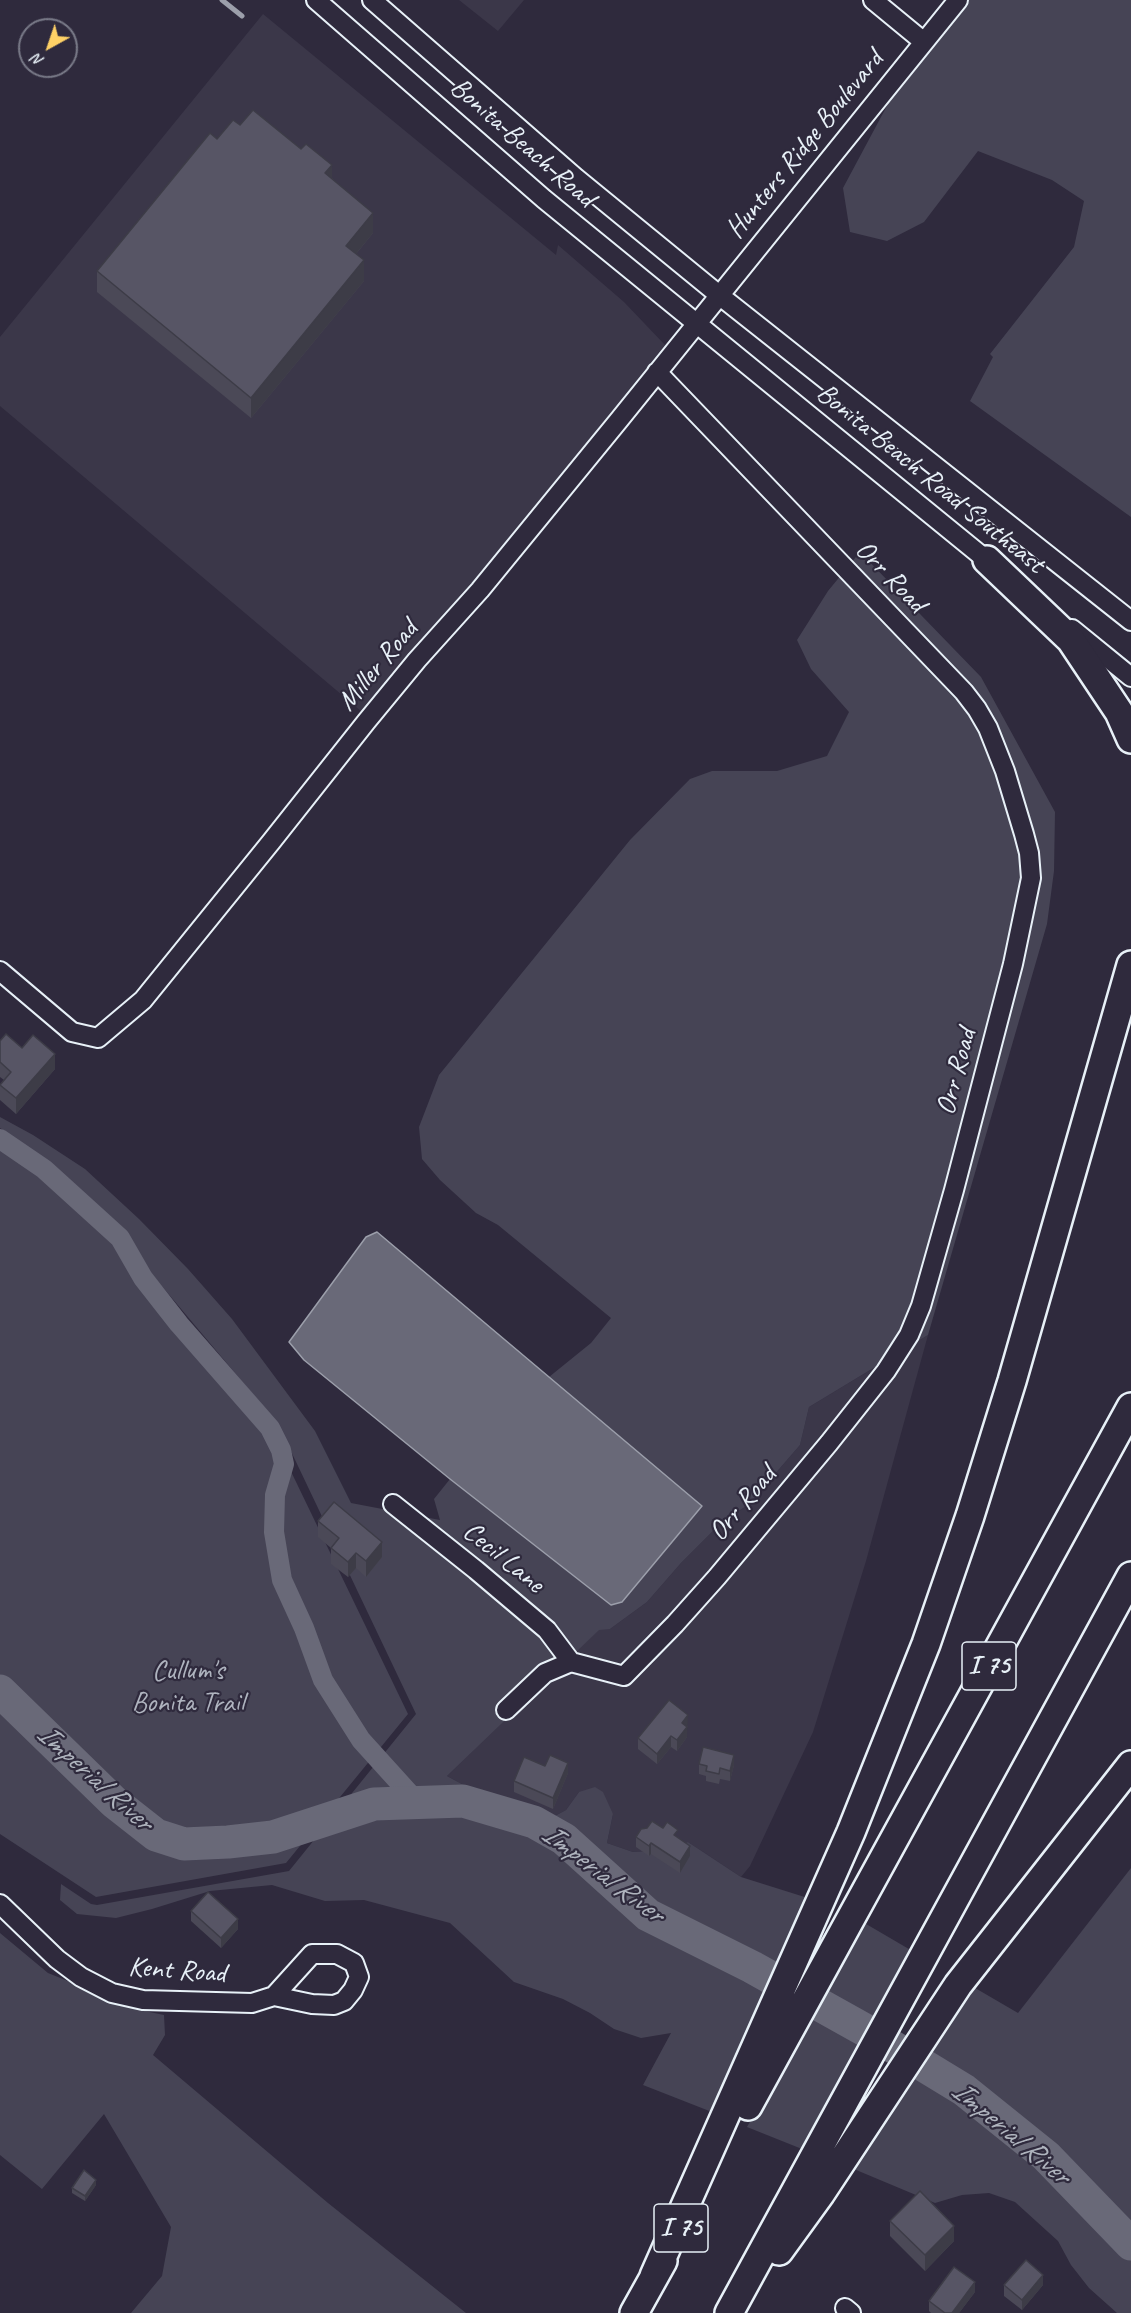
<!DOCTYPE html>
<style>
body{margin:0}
#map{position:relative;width:1131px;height:2313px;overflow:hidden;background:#2f2a3d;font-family:Caveat,sans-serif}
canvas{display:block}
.north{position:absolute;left:18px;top:18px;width:60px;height:60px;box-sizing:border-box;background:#2f2a3d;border:2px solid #797a88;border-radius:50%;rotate:220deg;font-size:16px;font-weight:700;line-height:24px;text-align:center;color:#e8f1f8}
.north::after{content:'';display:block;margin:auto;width:21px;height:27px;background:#ffd166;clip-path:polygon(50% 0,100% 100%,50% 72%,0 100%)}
</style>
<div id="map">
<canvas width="1131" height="2313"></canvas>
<div class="north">N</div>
</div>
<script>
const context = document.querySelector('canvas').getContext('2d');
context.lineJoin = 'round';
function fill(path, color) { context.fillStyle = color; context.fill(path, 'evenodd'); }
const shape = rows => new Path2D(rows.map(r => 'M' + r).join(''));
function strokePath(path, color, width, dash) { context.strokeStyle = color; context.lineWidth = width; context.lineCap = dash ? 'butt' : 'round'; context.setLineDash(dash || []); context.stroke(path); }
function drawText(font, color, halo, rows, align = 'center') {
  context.font = font + ' Caveat,sans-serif'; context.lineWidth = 4.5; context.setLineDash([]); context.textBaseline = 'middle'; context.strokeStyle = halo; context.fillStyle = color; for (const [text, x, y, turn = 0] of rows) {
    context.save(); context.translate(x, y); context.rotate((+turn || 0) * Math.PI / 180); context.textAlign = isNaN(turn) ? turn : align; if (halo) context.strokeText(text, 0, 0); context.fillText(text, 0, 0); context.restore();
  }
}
const built = shape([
 [459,0,524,0,498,31],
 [263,14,556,255,558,245,624,302,665,345,368,717,0,406,0,337],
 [928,1335,866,1561,813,1732,750,1866,741,1877,688,1842,661,1850,633,1852,607,1843,613,1814,579,1792,566,1810,551,1818,533,1815,500,1797,471,1789,447,1776,599,1629,610,1629,647,1602,681,1563,723,1521,748,1505,800,1445,809,1407]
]);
const green = shape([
 [965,0,1131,0,1131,517,970,401,993,357,990,354,1074,247,1084,201,1052,180,978,151,924,222,887,241,850,232,843,188,904,74],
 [860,552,981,677,1055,812,1054,871,1047,924,928,1335,809,1407,800,1445,748,1505,723,1521,681,1563,647,1602,610,1629,599,1630,447,1776,471,1789,500,1797,533,1815,551,1818,566,1810,579,1792,595,1787,603,1792,613,1814,607,1843,633,1852,661,1850,688,1842,741,1877,811,1899,717,2114,643,2085,671,2033,641,2038,614,2029,590,2013,563,1999,514,1982,450,1923,364,1900,325,1901,272,1885,210,1891,152,1909,116,1918,77,1914,60,1900,61,1884,91,1904,97,1905,289,1871,416,1714,278,1424,150,1272,126,1231,49,1162,0,1128,0,1117,33,1135,85,1169,139,1219,188,1269,232,1319,315,1431,351,1503,440,1520,434,1499,450,1479,611,1605,702,1506,549,1377,591,1343,611,1318,498,1225,476,1213,440,1180,422,1159,419,1127,439,1075,630,840,690,779,712,771,777,771,827,756,849,712,811,669,797,640,828,591],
 [0,1139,44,1169,120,1238,143,1278,270,1428,408,1714,286,1863,96,1897,0,1834],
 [1131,1868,1131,2313,1117,2313,1089,2288,1071,2265,1058,2241,1015,2202,989,2193,962,2195,935,2203,849,2167,970,1985,1018,2013],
 [861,1921,914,1952,807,2151,747,2127],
 [0,1933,48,1973,140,2010,164,2015,165,2035,153,2055,328,2203,466,2313,131,2313,162,2276,171,2227,104,2114,42,2189,0,2155]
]);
const water = shape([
 [377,1232,702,1506,622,1602,611,1605,450,1479,304,1360,289,1342,366,1237,377,1232]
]);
const stream = shape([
 [222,0,242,16]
]);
const canal = shape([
 [0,1139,44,1169,120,1238,143,1278,179,1324,270,1428,281,1450,284,1464,275,1495,274,1532,282,1580,304,1628,323,1680,361,1740,418,1803]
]);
const river = shape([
 [0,1691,114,1802,156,1835,184,1844,228,1842,273,1837,374,1804,463,1801,534,1822,564,1839,648,1915,752,1967,872,2034,964,2090,1046,2156,1131,2244]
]);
const minor = shape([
 [316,0,544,199,994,566],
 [372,0,576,178,719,295,1131,621],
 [873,0,924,42],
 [1072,629,1131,677],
 [0,971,72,1032,98,1038,143,1000,271,842,366,722,417,660,480,590,619,420,958,0],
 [393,1504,476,1570,547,1630,571,1662],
 [506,1710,545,1673,571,1662,624,1676,675,1624,717,1577,829,1443,886,1371,909,1335,921,1306,954,1190,1013,964,1031,878,1029,853,1024,834,1005,771,988,728,977,709,964,692,657,372],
 [0,1904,57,1959,81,1977,112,1993,143,2000,252,2003,274,1996,312,2004,334,2005,344,2001,353,1990,359,1977,354,1963,337,1954,312,1954,274,1996],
 [845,2308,851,2313]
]);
const highway = shape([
 [987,560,1071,640,1119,712,1131,739],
 [748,2106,1131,1407],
 [779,2251,821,2193,958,1985,1131,1765],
 [654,2276,851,1832,926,1644,970,1516,1012,1381,1131,965],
 [634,2313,663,2261],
 [729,2313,1131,1576]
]);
const wall = shape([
 [240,125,332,178,373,233,356,254,364,281,251,418,97,292,97,271,217,139],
 [0,1041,22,1048,55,1069,16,1114,0,1100,0,1085,4,1080,0,1077],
 [318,1521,382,1557,366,1577,356,1568,348,1577,331,1564,331,1548,318,1537],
 [688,1726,687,1727,687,1737,677,1751,671,1747,657,1764,638,1749,638,1738],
 [699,1764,734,1765,730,1781,720,1779,719,1784,706,1781,706,1776,699,1774],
 [545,1766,568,1773,553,1809,514,1792,514,1781],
 [636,1837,678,1837,690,1856,680,1873,651,1854,649,1856,636,1847],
 [191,1911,238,1929,221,1948,191,1921],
 [96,2185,85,2201,72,2193,72,2188],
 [890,2221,954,2241,925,2271,890,2236],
 [1004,2285,1043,2285,1022,2310,1004,2296],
 [975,2292,959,2313,931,2313,929,2311,929,2301]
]);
const shadedWall = shape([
 [332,165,332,185,325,173],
 [373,213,373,233,346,266,346,246],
 [364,260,364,281,251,418,251,398],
 [55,1054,55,1069,16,1114,16,1098],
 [382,1542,382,1557,366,1577,366,1561],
 [356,1553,356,1568,348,1577,348,1562],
 [688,1715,687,1737,677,1751,677,1740,682,1723],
 [671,1736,671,1747,657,1764,657,1754],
 [734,1755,734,1765,730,1781,730,1771],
 [568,1763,568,1773,553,1809,553,1798],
 [651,1843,651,1854,649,1856,649,1846],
 [690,1846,690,1856,680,1873,680,1862],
 [238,1919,238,1929,221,1948,221,1938],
 [96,2180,96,2185,85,2201,85,2196],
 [954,2226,954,2241,925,2271,925,2255],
 [1043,2275,1043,2285,1022,2310,1022,2300],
 [975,2282,975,2292,959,2313,952,2313]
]);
const building = shape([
 [253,110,301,149,306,144,332,165,325,173,373,213,346,246,364,260,251,398,97,271,210,133,217,139,233,120,240,125,253,110],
 [6,1034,22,1048,33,1035,55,1054,16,1098,0,1085,11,1072,0,1062,0,1041,6,1034],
 [334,1502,382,1542,366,1561,356,1553,348,1562,331,1548,339,1538,318,1521,334,1502],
 [669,1700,688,1715,682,1723,687,1727,677,1740,671,1736,657,1754,638,1738,669,1700],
 [703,1747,734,1755,730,1771,720,1768,719,1774,706,1771,707,1766,699,1764,703,1747],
 [550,1755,568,1763,553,1798,514,1781,524,1757,545,1766,550,1755],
 [652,1821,663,1828,667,1822,678,1830,674,1835,690,1846,680,1862,651,1843,649,1846,636,1837,641,1829,647,1828,652,1821],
 [208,1892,238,1919,221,1938,191,1911,208,1892],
 [84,2170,96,2180,85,2196,72,2188,84,2170],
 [920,2191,954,2226,925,2255,890,2221,920,2191],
 [1026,2260,1043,2275,1022,2300,1004,2285,1026,2260],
 [954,2267,975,2282,952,2313,945,2313,929,2301,954,2267]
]);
const shields = [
 [989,1666,54],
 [681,2228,54]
];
const shieldNames = [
 ["I 75",989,1666],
 ["I 75",681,2228]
];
const streetNames = [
 ["Bonita Beach Road",522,143,41],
 ["Hunters Ridge Boulevard",805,145,-51],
 ["Bonita Beach Road Southeast",930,479,39],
 ["Orr Road",890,577,46],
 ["Miller Road",378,666,-50],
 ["Orr Road",957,1072,-75],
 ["Orr Road",743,1504,-50],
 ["Cecil Lane",503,1558,39],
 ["Kent Road",177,1971,4]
];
const parkNames = [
 ["Cullum's",188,1672],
 ["Bonita Trail",188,1704]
];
const waterNames = [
 ["Imperial River",94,1778,42],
 ["Imperial River",602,1874,37],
 ["Imperial River",1010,2133,40]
];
fill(built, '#3b3749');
fill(green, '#464455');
fill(water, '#696978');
strokePath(water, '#9c9fab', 1.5);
strokePath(stream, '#9c9fab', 5);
strokePath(canal, '#696978', 20);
strokePath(river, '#696978', 33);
strokePath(minor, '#e8f1f8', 22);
strokePath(highway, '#e8f1f8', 32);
strokePath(minor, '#2f2a3d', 18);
strokePath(highway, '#2f2a3d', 27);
fill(wall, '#4b4957');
fill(shadedWall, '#3d3c47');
fill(building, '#575565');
strokePath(building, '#3d3c47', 1.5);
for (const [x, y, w] of shields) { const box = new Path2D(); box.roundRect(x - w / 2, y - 24, w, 48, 4.5); context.fillStyle = '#2f2a3d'; context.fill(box); strokePath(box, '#e8f1f8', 1.5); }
drawText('bold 27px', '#e8f1f8', null, shieldNames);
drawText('28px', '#e8f1f8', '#2f2a3d', streetNames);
drawText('28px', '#afb4bf', '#2f2a3d', parkNames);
drawText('italic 30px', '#afb4be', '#2f2a3d', waterNames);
</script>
